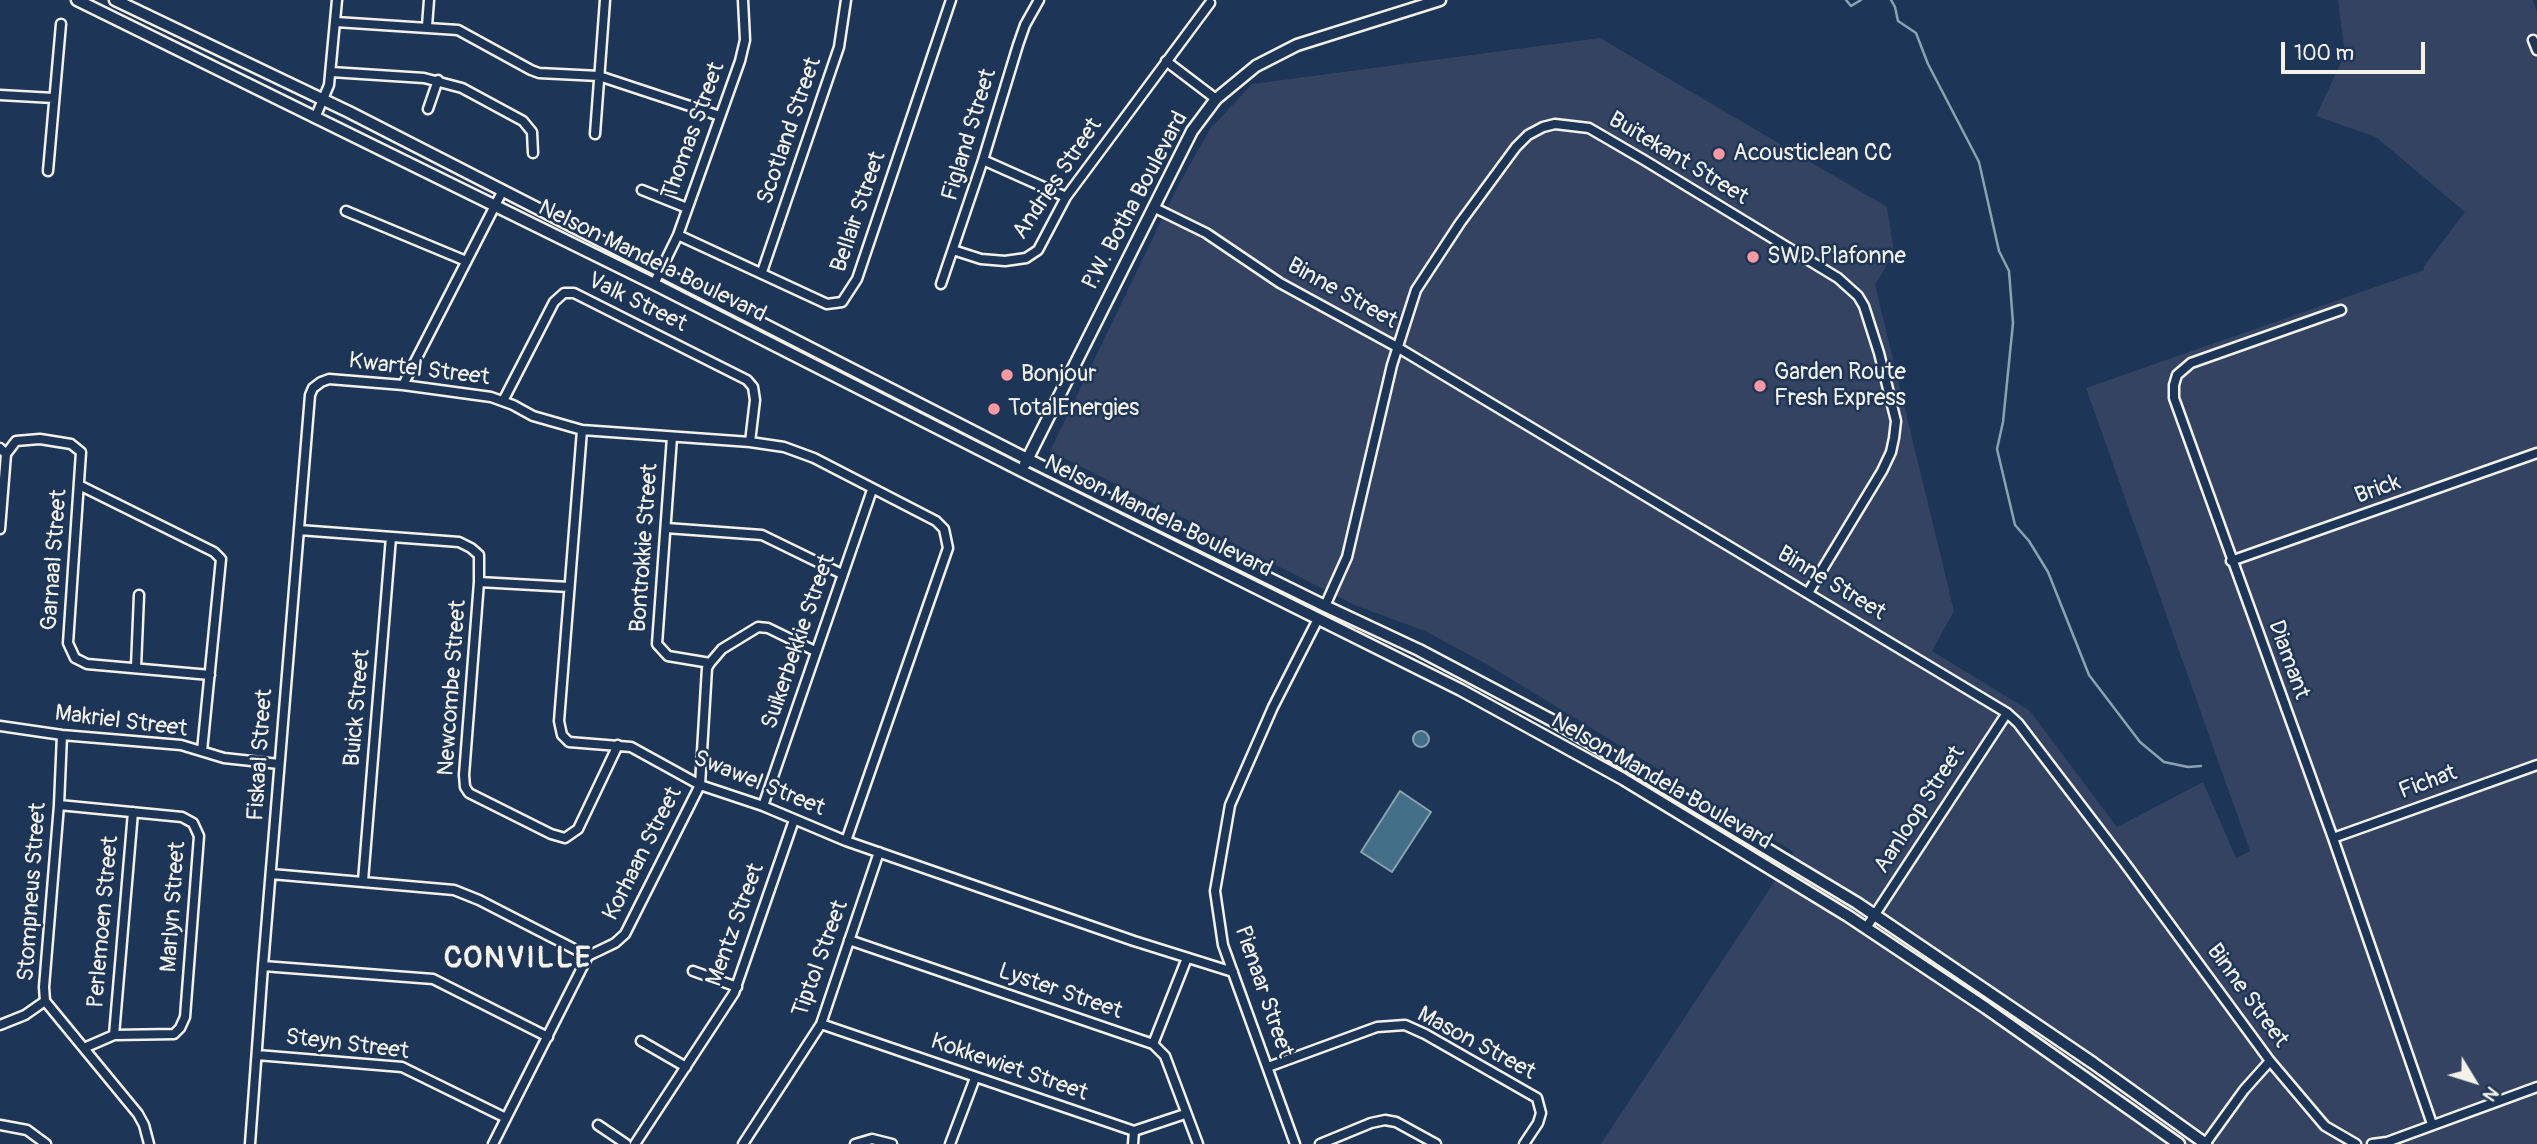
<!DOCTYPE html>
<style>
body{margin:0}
#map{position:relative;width:2537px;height:1144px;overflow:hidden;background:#1d3557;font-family:Pangolin,sans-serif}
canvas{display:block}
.north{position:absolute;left:2439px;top:1046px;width:70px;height:70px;-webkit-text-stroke:5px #1d3557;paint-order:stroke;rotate:128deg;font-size:19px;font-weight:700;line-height:28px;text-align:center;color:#f4f1e8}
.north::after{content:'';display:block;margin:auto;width:24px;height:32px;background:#f4f1e8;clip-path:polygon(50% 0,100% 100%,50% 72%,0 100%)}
.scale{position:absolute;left:2281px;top:42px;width:144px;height:32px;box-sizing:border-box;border:4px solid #f4f1e8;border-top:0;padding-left:9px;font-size:21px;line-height:24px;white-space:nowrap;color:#f4f1e8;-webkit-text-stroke:5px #1d3557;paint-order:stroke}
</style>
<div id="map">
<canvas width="2537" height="1144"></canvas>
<div class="north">N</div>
<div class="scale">100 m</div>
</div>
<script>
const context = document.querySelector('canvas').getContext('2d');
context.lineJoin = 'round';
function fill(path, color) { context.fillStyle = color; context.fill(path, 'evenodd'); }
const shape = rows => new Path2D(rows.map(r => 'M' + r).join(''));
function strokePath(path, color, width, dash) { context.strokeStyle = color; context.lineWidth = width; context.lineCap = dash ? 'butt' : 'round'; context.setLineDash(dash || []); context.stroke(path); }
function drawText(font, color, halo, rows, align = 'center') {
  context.font = font + ' Pangolin,sans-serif'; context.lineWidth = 5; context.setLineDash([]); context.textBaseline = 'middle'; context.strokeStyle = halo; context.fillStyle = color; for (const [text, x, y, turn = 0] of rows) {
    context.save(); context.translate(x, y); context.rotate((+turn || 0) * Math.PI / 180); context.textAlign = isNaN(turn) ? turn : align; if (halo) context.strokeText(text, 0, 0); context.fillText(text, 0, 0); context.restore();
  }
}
const built = shape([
 [2338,0,2533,0,2537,12,2537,1144,1601,1144,1794,852,1488,665,1425,631,1357,606,1050,451,1178,186,1210,129,1252,84,1600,38,1887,207,1894,253,1875,285,1954,611,1932,651,2030,711,2117,827,2203,782,2236,858,2250,851,2086,388,2424,270,2424,266,2465,212,2376,137,2316,116,2345,54]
]);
const water = shape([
 '1413 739a8 8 0 1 1 16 0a8 8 0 1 1-16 0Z',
 [1400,791,1431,812,1392,872,1361,852,1400,791]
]);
const stream = shape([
 [1846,0,1851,6,1861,0],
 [1891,0,1895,7,1898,21,1916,33,1928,64,1979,162,1999,251,2009,271,2013,323,2003,422,1997,449,2015,525,2029,541,2048,572,2089,675,2140,742,2164,762,2188,767,2201,766]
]);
const minor = shape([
 [336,22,458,30,531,70,539,73,599,76,720,116],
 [427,26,429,0],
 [2533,40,2537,50],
 [1166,61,1216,99],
 [331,72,424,78,462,88,523,121,532,132,533,153],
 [0,95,54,98],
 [428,109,438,80],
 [315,118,329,85,337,0],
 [595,134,605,0],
 [983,160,1066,197],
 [48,171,61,24],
 [642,190,687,208],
 [1153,207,1206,233,1280,283,1397,347,2007,713,2018,723,2124,862,2270,1061,2325,1126,2356,1144],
 [346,211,466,261],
 [678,235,827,304,842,302,857,279,951,0],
 [953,250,981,259,1005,261,1026,258,1038,250,1066,197,1210,3],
 [762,272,839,47,846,0],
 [654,284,678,235,740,61,745,40,743,0],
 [941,284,983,160,1018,45,1025,25,1039,0],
 [2341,310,2191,363,2177,375,2174,385,2174,398,2333,838,2432,1124],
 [403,385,503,190],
 [503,401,554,302,564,293,574,293,747,380,753,387,755,400,750,442],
 [582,430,559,721,562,735,569,742,631,747,700,785,763,806,846,841,1134,941,1233,972],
 [672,437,657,644,668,656,710,663],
 [0,448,6,454,0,529],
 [6,454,16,441,40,439,71,444,81,452,68,643,75,658,87,664,210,675],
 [79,485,214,552,221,559,202,751],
 [666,528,762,535,842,574],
 [299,530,459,542,471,548,479,555,479,582,464,775,465,787,469,793,551,834,565,838,578,829,618,745],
 [2231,561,2537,453],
 [479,582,569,587],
 [1325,606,1347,557,1392,365,1416,290,1460,223,1516,147,1528,135,1543,127,1555,124,1589,128,1644,160,1838,278,1858,296,1864,306,1879,353,1896,421,1894,438,1891,452,1882,471,1808,593],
 [136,667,139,595],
 [0,726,62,735,181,745,224,758,279,764],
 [59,805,182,817,193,823,199,836,185,1017,180,1028,174,1034,114,1035,84,1048],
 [763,806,872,490],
 [2333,838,2537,765],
 [271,874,454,890,479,900,588,956],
 [363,881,391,537],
 [1866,928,2007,713],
 [849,940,1153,1044,1165,1056,1198,1144],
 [263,966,433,979,548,1037],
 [693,971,737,987],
 [45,1001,138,1114,144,1125,149,1144],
 [821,1024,1134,1131,1185,1114],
 [0,1025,25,1015,45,1001,44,987,59,805,62,735],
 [114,1035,133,812],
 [641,1041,686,1067],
 [1153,1044,1187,958],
 [257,1055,402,1067,506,1118],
 [1268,1067,1377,1027,1405,1025,1425,1034,1537,1098,1541,1113,1538,1123,1524,1144],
 [0,1125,27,1130,46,1144],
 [598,1125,626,1144],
 [250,1144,263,966,310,395,313,388,321,382,329,379,403,385,491,397,513,405,533,416,582,430,750,442,784,447,814,458,936,521,944,529,948,548,846,841],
 [493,1144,588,956,615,943,625,934,700,785,707,668,710,663,722,649,758,627,768,628,815,651],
 [635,1144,734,993,794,820],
 [743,1144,821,1024,879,852],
 [855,1144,872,1139,892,1144],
 [950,1144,975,1078],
 [1133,1144,1134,1131],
 [1295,1144,1223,945,1215,891,1230,805,1273,707,1318,619],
 [1320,1144,1371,1123,1385,1120,1396,1122,1436,1144],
 [2205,1144,2244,1090,2270,1061],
 [2372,1144,2387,1142,2537,1087]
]);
const tertiary = shape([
 [77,0,654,284,1022,471,1461,690,1623,779,1848,916,1986,1008,2179,1144],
 [115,0,349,112,1027,459,1325,606,1419,650,1557,723,1857,903,2093,1063,2206,1144],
 [1025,464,1192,131,1216,99,1256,66,1297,45,1440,0]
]);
const markers = [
 [1719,154,7,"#ff9aa2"],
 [1753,257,7,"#ff9aa2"],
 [1007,375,7,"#ff9aa2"],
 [1760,386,7,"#ff9aa2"],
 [994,409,7,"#ff9aa2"]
];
const streetNames = [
 ["Thomas Street",694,131,-70],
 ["Scotland Street",790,131,-71],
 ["Figland Street",970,135,-73],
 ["Buitekant Street",1678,159,31],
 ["Andries Street",1058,179,-56],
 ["P.W. Botha Boulevard",1136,201,-62],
 ["Bellair Street",859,212,-71],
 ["Nelson Mandela Boulevard",652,262,26],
 ["Binne Street",1342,294,29],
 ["Valk Street",637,303,26],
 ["Kwartel Street",419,370,7],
 ["Brick",2378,490,-20],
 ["Nelson Mandela Boulevard",1158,517,26],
 ["Bontrokkie Street",645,548,-86],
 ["Garnaal Street",55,560,-86],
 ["Binne Street",1831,584,31],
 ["Suikerbekkie Street",799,642,-71],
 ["Diamant",2288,660,70],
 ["Newcombe Street",453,688,-86],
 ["Buick Street",358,708,-85],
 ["Makriel Street",121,722,7],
 ["Fiskaal Street",261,755,-86],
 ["Nelson Mandela Boulevard",1661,782,30],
 ["Fichat",2428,783,-20],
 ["Swawel Street",759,784,22],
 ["Aanloop Street",1920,810,-57],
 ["Korhaan Street",643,854,-63],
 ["Stompneus Street",33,892,-86],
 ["Marlyn Street",174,907,-86],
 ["Perlemoen Street",104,922,-85],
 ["Mentz Street",736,925,-70],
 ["Tiptol Street",821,959,-70],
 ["Lyster Street",1060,992,19],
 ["Pienaar Street",1263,992,71],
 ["Binne Street",2247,996,54],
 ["Mason Street",1476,1044,28],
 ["Steyn Street",347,1045,7],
 ["Kokkewiet Street",1009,1068,19]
];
const poiNames = [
 ["Acousticlean CC",1733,154],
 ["SWD Plafonne",1767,257],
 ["Garden Route",1774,373],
 ["Fresh Express",1774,399],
 ["Bonjour",1021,375],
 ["TotalEnergies",1008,409]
];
const districtNames = [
 ["CONVILLE",518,959]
];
fill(built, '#344361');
fill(water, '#446f89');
strokePath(water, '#8aa3af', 2);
strokePath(stream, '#8aa3af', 2.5);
strokePath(minor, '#f4f1e8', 13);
strokePath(tertiary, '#f4f1e8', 15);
strokePath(minor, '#1d3557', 8);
strokePath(tertiary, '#1d3557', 10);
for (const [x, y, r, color] of markers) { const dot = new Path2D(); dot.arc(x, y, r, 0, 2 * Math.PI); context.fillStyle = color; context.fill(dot); strokePath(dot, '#1d3557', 2.5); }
drawText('23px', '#f4f1e8', '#1d3557', streetNames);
drawText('23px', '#f4f1e8', '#1d3557', poiNames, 'left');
context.letterSpacing = '2px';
drawText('bold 30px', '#f4f1e8', '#1d3557', districtNames);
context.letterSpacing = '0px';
</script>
